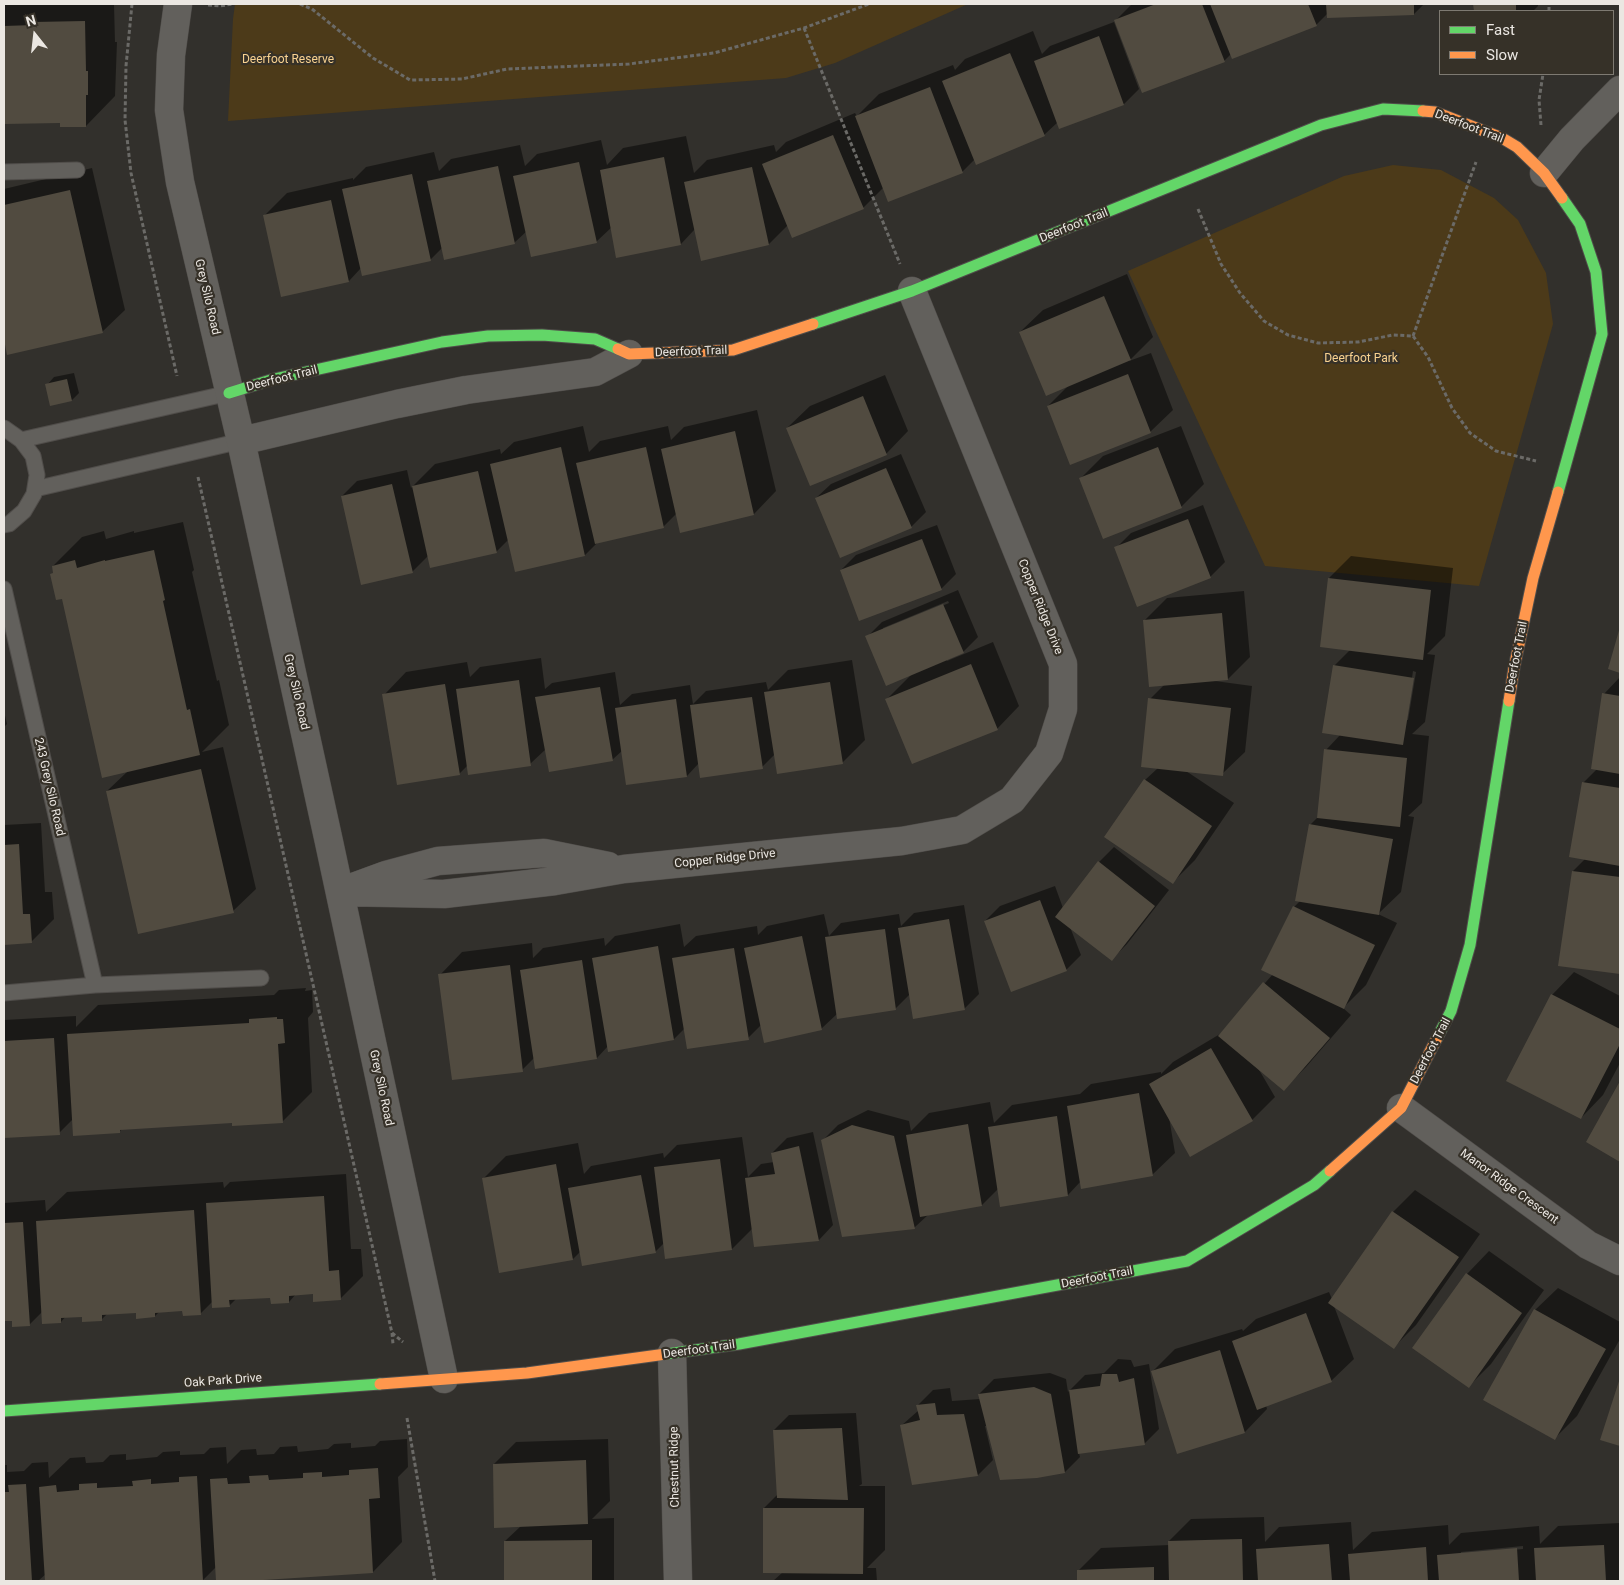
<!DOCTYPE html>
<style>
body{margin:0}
#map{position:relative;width:1624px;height:1585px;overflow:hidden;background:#32302c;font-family:Roboto,sans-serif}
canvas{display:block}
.frame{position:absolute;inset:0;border:5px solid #ebe7e2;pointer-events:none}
.legend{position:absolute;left:1439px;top:10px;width:175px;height:65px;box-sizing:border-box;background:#363128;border:1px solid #7e7a72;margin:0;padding:6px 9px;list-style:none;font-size:15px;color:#ebe7e2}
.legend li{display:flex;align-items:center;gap:10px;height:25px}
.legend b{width:25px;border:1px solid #7e7a72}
.north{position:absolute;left:10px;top:10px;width:50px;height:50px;-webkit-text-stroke:4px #363128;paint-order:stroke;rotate:344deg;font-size:14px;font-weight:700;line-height:20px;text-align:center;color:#ebe7e2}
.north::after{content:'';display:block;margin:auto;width:18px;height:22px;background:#ebe7e2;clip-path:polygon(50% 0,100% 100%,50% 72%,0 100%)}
</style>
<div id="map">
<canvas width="1624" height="1585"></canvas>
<div class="frame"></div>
<ul class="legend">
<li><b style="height:6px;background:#63d668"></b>Fast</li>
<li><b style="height:6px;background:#ff974d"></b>Slow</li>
</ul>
<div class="north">N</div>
</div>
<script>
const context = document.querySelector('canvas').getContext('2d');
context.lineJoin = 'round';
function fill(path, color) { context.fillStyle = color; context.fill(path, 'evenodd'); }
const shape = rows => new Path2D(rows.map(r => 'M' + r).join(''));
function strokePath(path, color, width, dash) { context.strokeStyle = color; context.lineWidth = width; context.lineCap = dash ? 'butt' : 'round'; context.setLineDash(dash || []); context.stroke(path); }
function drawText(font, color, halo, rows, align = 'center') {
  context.font = font + ' Roboto,sans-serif'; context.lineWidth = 4.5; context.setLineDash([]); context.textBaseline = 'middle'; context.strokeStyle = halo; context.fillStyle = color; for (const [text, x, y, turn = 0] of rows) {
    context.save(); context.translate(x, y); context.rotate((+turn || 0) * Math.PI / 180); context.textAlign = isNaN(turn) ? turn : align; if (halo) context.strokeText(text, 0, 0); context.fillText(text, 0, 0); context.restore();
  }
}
const green = shape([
 [235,4,968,4,835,63,786,78,228,121,233,19],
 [1393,165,1441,170,1494,198,1518,220,1546,273,1553,324,1479,586,1265,566,1128,271,1344,176]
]);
const shadow = shape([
 [4,4,114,4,115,42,117,42,115,96,86,126,61,122,4,122],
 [1132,4,1424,4,1414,14,1328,13,1316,25,1231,54,1224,61,1116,20],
 [1475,4,1538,4,1538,6,1533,11,1475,11],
 [1114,22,1139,89,1124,104,1060,128,1058,122,1044,135,975,159,962,172,884,187,863,208,788,225,769,244,695,229,681,244,612,227,596,242,527,231,514,243,442,248,431,259,363,275,361,268,349,281,264,216,287,193,353,178,353,180,366,167,434,152,439,171,451,159,520,145,525,166,537,154,601,140,607,165,623,148,686,136,694,173,707,160,774,145,776,152,786,142,855,113,857,116,879,94,953,65,955,70,965,59,1033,31,1042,54,1050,46],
 [92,168,125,310,102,332,8,354,4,334,4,189],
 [1127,274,1153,337,1129,361,1151,353,1173,410,1150,432,1048,406,1069,385,1020,332,1043,310],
 [74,373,79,393,72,400,47,385,54,377],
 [885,375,908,431,886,454,787,428,810,406],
 [757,410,776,491,754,514,681,531,677,513,663,527,598,542,585,555,516,570,509,539,496,552,429,555,412,572,342,496,357,481,407,470,411,488,435,464,500,449,501,454,514,442,583,426,589,452,600,441,668,426,671,440,684,427],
 [1181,426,1204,484,1181,507,1081,478,1103,456],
 [901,454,926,512,911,527,816,498,831,484],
 [1203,505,1225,562,1210,577,1116,548,1131,533],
 [183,522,194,570,192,572,217,681,219,680,229,725,202,752,223,747,256,889,233,911,107,791,128,771,63,598,53,566,82,537,104,531,106,539,134,531,134,533],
 [937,525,956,574,941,589,841,570,856,555],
 [1351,556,1453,568,1445,636,1427,654,1435,655,1425,722,1412,734,1429,736,1422,803,1408,816,1414,817,1401,892,1378,914,1397,923,1366,985,1343,1008,1351,1015,1306,1067,1284,1089,1258,1068,1275,1097,1252,1120,1191,1155,1169,1117,1175,1153,1152,1175,1081,1181,1068,1195,998,1189,982,1205,928,1215,915,1227,843,1235,823,1140,838,1125,868,1110,909,1121,911,1131,929,1113,990,1102,994,1123,1012,1105,1080,1094,1091,1084,1161,1072,1161,1074,1173,1062,1220,1034,1273,974,1294,907,1300,901,1310,825,1318,817,1326,750,1341,734,1334,666,1350,650,1329,578],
 [1413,671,1416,672,1408,720,1406,720],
 [958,590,978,637,963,652,946,659,947,661,993,642,1019,706,997,729,887,699,913,673,867,637,882,622],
 [948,601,949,603,883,630,883,628],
 [1244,591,1250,657,1228,679,1215,680,1215,681,1252,686,1245,752,1222,774,1186,771,1234,803,1195,860,1173,882,1145,780,1158,768,1150,699,1164,685,1144,621,1167,598],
 [541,658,545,689,552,683,615,672,620,705,632,694,690,685,693,704,706,691,766,682,768,690,788,670,852,660,865,740,843,762,775,754,762,767,699,763,687,776,623,750,612,760,546,749,530,764,468,765,459,774,384,695,406,672,467,662,470,677,480,667],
 [1620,677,1620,972,1560,964,1573,871,1585,859,1583,783,1597,769,1604,694],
 [4,711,7,724,4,727],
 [41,823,45,892,52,892,54,919,31,942,4,943,4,825],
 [1114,847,1169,890,1127,944,1112,959,1070,927,1081,955,1066,970,985,921,1000,906,1055,886,1063,908,1099,862],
 [964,905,979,994,964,1009,910,994,895,1009,837,1014,821,1029,761,1025,748,1038,685,1028,674,1039,608,1046,597,1058,534,1058,522,1070,440,975,462,952,532,943,533,958,543,948,604,938,605,946,615,936,680,924,684,947,696,936,757,926,758,935,767,926,824,914,829,936,841,923,899,914,901,926,914,913],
 [1574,972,1620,996,1620,1063,1603,1095,1581,1118,1552,995],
 [306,988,305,991,312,990,313,1012,308,1018,312,1092,282,1122,233,1122,122,1129,119,1132,73,1119,59,1133,4,1137,4,1020,76,1016,76,1027,98,1005,274,995,279,990],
 [1620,1084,1620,1160,1587,1142],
 [813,1132,833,1225,819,1240,753,1228,732,1249,664,1243,655,1252,581,1251,573,1259,484,1178,506,1156,578,1143,584,1174,591,1166,663,1153,664,1158,677,1145,742,1137,748,1177,761,1164,774,1162,772,1153,787,1138],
 [346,1174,351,1249,361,1249,363,1276,340,1299,314,1293,296,1294,289,1302,272,1296,237,1298,229,1306,213,1301,200,1314,184,1309,160,1311,155,1316,137,1312,108,1313,101,1320,83,1315,66,1316,61,1322,43,1311,29,1325,13,1320,4,1320,4,1203,45,1200,46,1212,67,1192,223,1182,224,1188,230,1182],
 [1415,1190,1480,1234,1416,1325,1394,1347,1334,1306,1354,1359,1331,1381,1266,1405,1267,1409,1245,1432,1178,1453,1153,1371,1175,1349,1242,1329,1243,1331,1256,1319,1329,1292,1332,1299,1393,1212],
 [1489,1251,1544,1290,1491,1364,1469,1386,1467,1274],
 [1558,1288,1620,1322,1620,1339,1577,1416,1555,1438,1535,1310],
 [1118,1359,1131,1360,1134,1367,1149,1364,1159,1429,1144,1444,1079,1453,1080,1457,1065,1472,1036,1477,987,1426,985,1426,993,1460,978,1475,902,1425,919,1410,918,1405,933,1390,950,1388,952,1401,980,1399,979,1394,994,1379,1050,1373,1066,1379,1068,1392,1085,1375,1104,1373],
 [1620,1381,1620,1445,1601,1439],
 [856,1413,862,1484,859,1486,885,1486,885,1550,867,1568,876,1568,877,1581,773,1581,783,1572,764,1508,778,1494,774,1430,789,1415],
 [407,1439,408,1467,398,1477,402,1542,373,1572,218,1581,217,1566,203,1580,46,1581,46,1574,38,1581,4,1581,4,1465,7,1465,7,1472,24,1471,32,1463,48,1462,49,1478,70,1458,85,1457,86,1463,103,1462,110,1455,126,1454,126,1460,157,1457,163,1452,180,1451,180,1455,204,1454,210,1448,226,1447,227,1464,241,1450,256,1449,257,1455,274,1454,280,1447,297,1446,298,1452,328,1449,334,1444,351,1443,351,1448,375,1446,380,1441],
 [608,1439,610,1501,592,1519,614,1518,614,1581,505,1581,505,1541,521,1526,494,1464,516,1442],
 [1264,1517,1265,1542,1279,1527,1351,1522,1353,1550,1372,1532,1448,1525,1449,1545,1461,1533,1539,1526,1540,1544,1558,1526,1620,1523,1620,1581,1079,1581,1078,1571,1101,1548,1169,1545,1169,1541,1191,1519],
 [1523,1546,1523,1549,1461,1554,1461,1552]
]);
const building = shape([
 [1156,4,1202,4,1225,62,1142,93,1114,20],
 [1210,4,1308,4,1317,26,1232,59],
 [1326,4,1414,4,1414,15,1327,18],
 [1473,4,1516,4,1516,11,1474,11],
 [85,21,86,71,88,71,88,95,86,95,86,127,60,127,60,123,4,124,4,26,34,25,34,22],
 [1099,36,1124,105,1059,129,1034,61],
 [1010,53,1045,136,976,165,942,81],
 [930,87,963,173,888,202,855,116],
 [833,135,864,209,792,238,762,164],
 [664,157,681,245,616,258,600,170],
 [579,162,597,243,531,257,513,176],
 [498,166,515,244,444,260,427,181],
 [752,167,769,245,701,261,684,182],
 [412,174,431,261,362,276,342,189],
 [70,190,103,333,7,355,4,339,4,205],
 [331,200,349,282,281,297,263,215],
 [1104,296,1131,360,1046,396,1019,332],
 [1128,374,1151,433,1070,465,1047,406],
 [67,379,72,401,50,406,45,384],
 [863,396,887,455,810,486,786,428],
 [735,431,754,515,680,533,661,449],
 [561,447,585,556,515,572,490,464],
 [646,447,664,528,595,544,576,463],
 [1158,447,1182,508,1103,539,1079,478],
 [886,468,912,528,840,558,815,498],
 [478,471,497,553,430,568,412,486],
 [392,484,413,573,361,585,341,496],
 [1188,519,1211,578,1137,607,1114,547],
 [922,539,942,590,859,621,840,570],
 [154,550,165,600,163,601,187,710,190,709,200,755,102,778,62,599,56,600,50,574,53,573,52,566,75,560,77,568,105,560,105,561],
 [1328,578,1431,590,1423,660,1320,647],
 [943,604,964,653,886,686,865,636],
 [1222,613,1228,680,1149,687,1143,620],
 [1620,627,1620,673,1608,669],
 [971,664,998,730,912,764,885,699],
 [1333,665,1414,678,1403,745,1322,733],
 [519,680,531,766,468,775,456,689],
 [830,682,843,764,777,774,764,692],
 [445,684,460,775,397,785,382,694],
 [600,687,613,761,549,772,535,697],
 [1602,693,1620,696,1620,774,1591,769],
 [752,697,763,769,700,778,690,705],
 [1148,698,1231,708,1223,776,1141,767],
 [676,699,687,777,626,785,615,708],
 [1324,749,1407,758,1400,827,1317,818],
 [201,769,234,913,138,934,106,791],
 [1144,779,1212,826,1173,884,1104,837],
 [1582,782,1620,788,1620,866,1569,857],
 [1309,824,1393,839,1379,915,1295,901],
 [19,844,23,914,30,914,32,943,4,945,4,845],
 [1098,861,1155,906,1112,961,1055,917],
 [1572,871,1620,877,1620,974,1558,966],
 [1040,900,1067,971,1011,992,984,921],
 [1293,906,1375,945,1344,1009,1261,970],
 [949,919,965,1010,913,1019,898,928],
 [885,929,896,1010,837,1019,825,937],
 [802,936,822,1030,764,1043,744,948],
 [658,946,674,1040,608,1052,592,958],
 [734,948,749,1040,687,1049,672,958],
 [582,960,597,1059,535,1069,520,970],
 [510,965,523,1072,452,1080,438,974],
 [1263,982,1330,1038,1284,1091,1218,1036],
 [1551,994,1620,1029,1620,1044,1581,1119,1506,1081],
 [277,1017,277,1019,283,1019,285,1043,278,1044,283,1123,232,1126,232,1123,120,1130,120,1133,73,1136,67,1034,249,1023,249,1019],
 [54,1038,60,1135,4,1138,4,1041],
 [1211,1048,1253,1121,1190,1157,1149,1084],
 [1620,1081,1620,1162,1586,1142],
 [1139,1093,1153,1176,1081,1189,1067,1106],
 [1057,1116,1068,1196,1000,1207,988,1127],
 [968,1124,982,1206,920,1217,906,1135],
 [852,1125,894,1136,915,1229,842,1237,821,1140],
 [799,1146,819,1241,754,1247,745,1178,775,1174,771,1153],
 [720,1159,732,1250,665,1259,654,1167],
 [556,1164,573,1260,499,1273,482,1178],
 [641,1175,656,1253,582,1266,568,1188],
 [324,1196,329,1271,339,1270,341,1300,313,1302,313,1294,289,1296,289,1303,271,1304,270,1298,229,1300,230,1307,212,1308,206,1203],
 [194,1210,201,1315,183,1316,182,1311,155,1313,155,1317,136,1319,136,1313,102,1315,102,1321,82,1322,82,1317,61,1318,61,1323,42,1324,36,1221],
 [1392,1211,1459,1257,1394,1349,1328,1303],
 [23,1222,30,1326,12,1327,12,1321,4,1321,4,1223],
 [1466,1273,1522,1313,1469,1388,1412,1348],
 [1534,1309,1606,1349,1555,1440,1483,1400],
 [1306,1313,1332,1382,1257,1410,1232,1341],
 [1220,1350,1245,1433,1177,1454,1151,1371],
 [1102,1374,1117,1374,1119,1382,1134,1378,1145,1445,1078,1454,1069,1390,1100,1386],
 [1620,1378,1620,1446,1600,1440],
 [1034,1387,1051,1394,1065,1473,1037,1478,1000,1480,978,1394],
 [935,1403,937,1415,964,1414,978,1476,912,1485,900,1425,920,1420,916,1405],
 [842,1428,848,1500,777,1498,773,1430],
 [586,1460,588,1524,494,1528,493,1464],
 [378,1468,380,1498,369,1499,373,1573,248,1581,216,1581,210,1479,227,1478,228,1484,250,1483,249,1476,268,1475,269,1480,303,1478,303,1473,322,1472,322,1477,349,1475,349,1470],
 [197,1476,203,1581,45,1581,39,1487,56,1485,57,1492,79,1490,79,1484,97,1483,97,1488,133,1486,132,1481,151,1479,151,1484,179,1482,179,1477],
 [26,1484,32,1581,4,1581,4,1492,9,1492,8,1485],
 [763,1508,864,1508,863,1574,763,1573],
 [1242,1539,1243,1581,1169,1581,1168,1541],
 [592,1540,592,1581,504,1581,504,1541],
 [1329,1544,1332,1581,1258,1581,1256,1549],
 [1604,1545,1606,1581,1536,1581,1534,1548],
 [1426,1547,1428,1581,1350,1581,1348,1554],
 [1517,1548,1519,1581,1439,1581,1437,1555],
 [1154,1567,1154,1581,1077,1581,1077,1570]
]);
const path = shape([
 [132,4,126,66,125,120,131,173,177,376],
 [300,4,312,9,373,58,410,80,462,79,507,69,629,64,714,53,804,28,869,4],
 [208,5,220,6,233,4],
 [1549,11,1549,4],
 [804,28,900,264],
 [1541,125,1539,100,1543,74],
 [1198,209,1221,264,1240,293,1264,321,1288,335,1318,343,1358,342,1393,335,1413,336,1428,357,1452,408,1470,433,1496,451,1536,461],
 [1413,336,1476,162],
 [198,477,392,1333,393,1344],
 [392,1333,403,1342],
 [407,1418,435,1581]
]);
const lane = shape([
 [4,172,77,170],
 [4,428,21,440,33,456,37,475,34,494,24,511,9,524,4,525],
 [21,440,229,393],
 [35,489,241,441],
 [4,589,95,985],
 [4,993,95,985,261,978]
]);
const street = shape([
 [178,4,171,55,169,110,180,182,241,441,329,842,444,1379],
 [1544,173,1572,139,1620,90],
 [241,441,397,404,466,390,595,372,629,354],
 [356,886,386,875,438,861,544,853,608,866],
 [340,892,444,894,555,881,624,869,902,841,962,830,1012,800,1049,753,1063,709,1063,664,912,291],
 [1401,1108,1588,1245,1620,1261],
 [672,1353,678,1581]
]);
const fast = shape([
 [813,324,912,291,1321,125,1383,109,1423,111],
 [229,393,274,379,442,342,488,336,542,335,595,339,618,349],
 [1558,492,1602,334,1596,272,1580,224,1562,198],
 [1437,1038,1451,1011,1470,945,1509,701],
 [666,1354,739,1344,1187,1261,1314,1185,1330,1171],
 [4,1411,380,1384]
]);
const slow = shape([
 [1423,111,1435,112,1502,138,1517,147,1544,173,1562,198],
 [618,349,629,354,733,350,813,324],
 [1509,701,1514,668,1533,578,1558,492],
 [1330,1171,1401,1108,1437,1038],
 [380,1384,527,1373,666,1354]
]);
const parkNames = [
 ["Deerfoot Reserve",288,60],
 ["Deerfoot Park",1361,359]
];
const streetNames = [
 ["Deerfoot Trail",1469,127,21],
 ["Deerfoot Trail",1074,226,-22],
 ["Grey Silo Road",207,297,77],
 ["Deerfoot Trail",691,352,-2],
 ["Deerfoot Trail",282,379,-14],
 ["Copper Ridge Drive",1040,607,68],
 ["Deerfoot Trail",1517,657,-79],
 ["Grey Silo Road",296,692,77],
 ["243 Grey Silo Road",49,787,77],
 ["Copper Ridge Drive",725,859,-6],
 ["Deerfoot Trail",1431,1051,-62],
 ["Grey Silo Road",381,1088,78],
 ["Manor Ridge Crescent",1509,1187,36],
 ["Deerfoot Trail",1097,1278,-11],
 ["Deerfoot Trail",699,1350,-8],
 ["Oak Park Drive",223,1381,-4],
 ["Chestnut Ridge",675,1467,-91]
];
fill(green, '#4c3a19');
fill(shadow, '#0007');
fill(building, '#514b40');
strokePath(lane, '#504d4a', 17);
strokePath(street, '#504d4a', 29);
strokePath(fast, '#504d4a', 13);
strokePath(slow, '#504d4a', 13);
strokePath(path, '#6b6a67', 3, [4, 2.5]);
strokePath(lane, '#62605c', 15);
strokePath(street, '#62605c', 28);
strokePath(fast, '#63d668', 11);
strokePath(slow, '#ff974d', 11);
drawText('12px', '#f9d290', '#363128', parkNames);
drawText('12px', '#ebe7e2', '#363128', streetNames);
</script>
